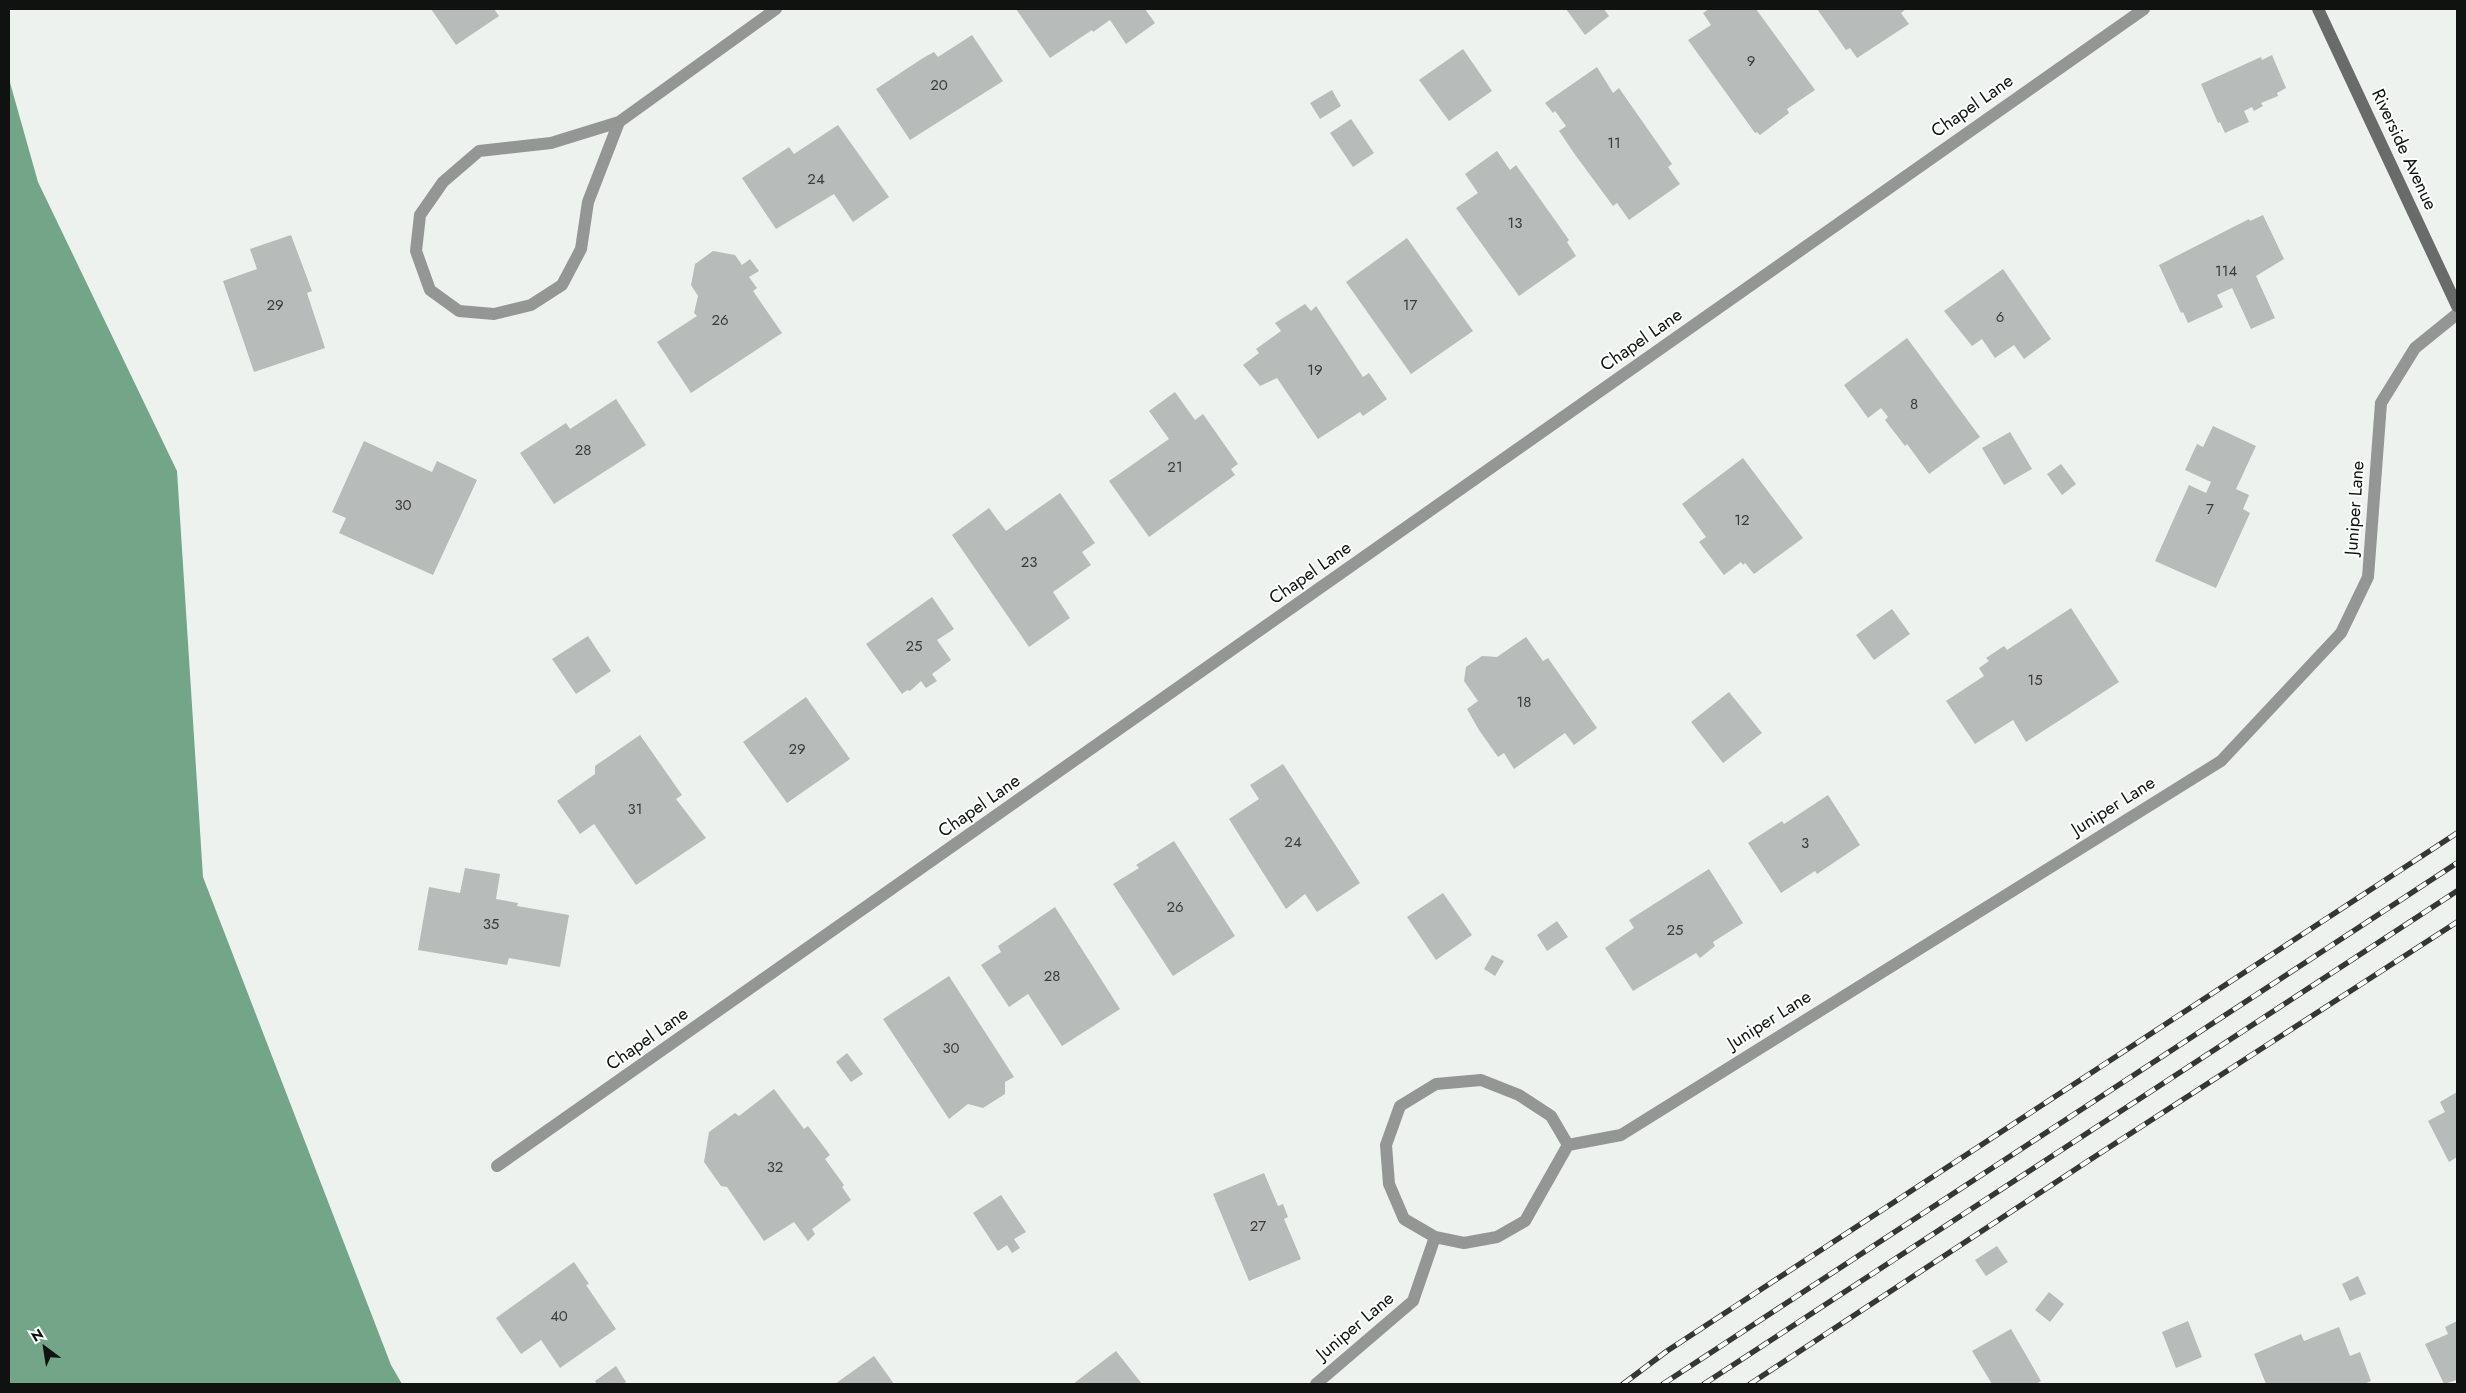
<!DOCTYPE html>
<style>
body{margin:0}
#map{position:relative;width:2466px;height:1393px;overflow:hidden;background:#eef2ef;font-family:Jost,sans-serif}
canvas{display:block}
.frame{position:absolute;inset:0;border:10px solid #101211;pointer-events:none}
.north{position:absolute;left:20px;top:1323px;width:50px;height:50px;-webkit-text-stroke:4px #fbfffd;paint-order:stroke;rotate:329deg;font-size:14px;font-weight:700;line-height:20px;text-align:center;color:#101211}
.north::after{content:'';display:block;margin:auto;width:18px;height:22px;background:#101211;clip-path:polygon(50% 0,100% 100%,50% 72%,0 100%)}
</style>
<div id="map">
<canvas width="2466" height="1393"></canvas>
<div class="frame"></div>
<div class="north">N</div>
</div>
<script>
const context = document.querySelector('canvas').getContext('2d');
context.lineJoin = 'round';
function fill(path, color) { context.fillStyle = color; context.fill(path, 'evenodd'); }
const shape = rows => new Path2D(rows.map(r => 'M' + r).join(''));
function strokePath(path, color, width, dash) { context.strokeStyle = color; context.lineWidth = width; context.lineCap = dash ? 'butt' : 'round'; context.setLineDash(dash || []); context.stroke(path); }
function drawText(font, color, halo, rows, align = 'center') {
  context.font = font + ' Jost,sans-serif'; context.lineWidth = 4; context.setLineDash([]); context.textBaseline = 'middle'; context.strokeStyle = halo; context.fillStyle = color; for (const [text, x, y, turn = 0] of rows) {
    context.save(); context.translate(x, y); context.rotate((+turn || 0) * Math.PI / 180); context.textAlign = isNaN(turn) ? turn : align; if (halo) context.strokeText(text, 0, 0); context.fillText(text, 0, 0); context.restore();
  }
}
const water = shape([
 [9,79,38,182,177,471,203,877,391,1365,402,1384,9,1384]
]);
const building = shape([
 [431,9,494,9,499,16,456,45],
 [1016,9,1145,9,1155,23,1126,44,1110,20,1093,32,1092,30,1050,58],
 [1566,9,1604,9,1609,16,1585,35],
 [1709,9,1756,9,1815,90,1787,109,1789,113,1760,135,1757,132,1755,133,1688,40,1711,25,1703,13],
 [1817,9,1906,9,1901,13,1909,24,1857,58,1850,48,1846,50],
 [972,35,1003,81,910,140,876,89,923,58,934,52,938,57],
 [1463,49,1492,91,1449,121,1419,80],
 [2272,55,2286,88,2277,93,2278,96,2261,103,2263,106,2254,111,2252,107,2244,111,2249,122,2225,133,2220,122,2218,123,2201,84,2261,57,2262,60],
 [1597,67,1613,93,1619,88,1672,164,1668,167,1680,184,1629,220,1617,203,1613,206,1576,156,1559,131,1566,126,1555,111,1553,113,1545,103],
 [1332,90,1341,106,1320,119,1310,103],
 [1351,119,1374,153,1353,167,1330,133],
 [838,125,889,197,853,222,834,194,776,229,742,178,789,147,794,154],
 [1497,151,1510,170,1516,165,1569,240,1567,242,1576,256,1519,296,1456,208,1478,193,1465,174],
 [2263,215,2284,259,2256,276,2275,318,2251,329,2232,288,2217,295,2223,307,2188,323,2183,312,2181,313,2159,265,2249,219,2250,221],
 [291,235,312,291,307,293,325,348,254,372,223,281,257,269,250,249],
 [1407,238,1473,331,1411,374,1346,282],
 [713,251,735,255,742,265,750,259,759,271,749,277,757,288,753,291,782,333,691,393,657,342,697,316,694,313,698,296,691,285,695,264],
 [2003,269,2051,339,2024,359,2014,345,1995,358,1982,339,1972,346,1944,311],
 [1305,304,1311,311,1316,306,1363,377,1369,373,1387,399,1363,416,1360,412,1318,439,1277,378,1260,386,1243,365,1259,353,1256,349,1281,331,1275,323],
 [1907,338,1980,437,1929,474,1907,444,1905,446,1885,420,1888,417,1881,408,1868,418,1844,385],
 [1175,392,1195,420,1203,414,1238,464,1231,469,1235,475,1149,537,1109,481,1169,439,1149,411],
 [616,399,646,445,554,504,520,453,566,423,570,429],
 [2213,426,2256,446,2236,489,2249,495,2243,509,2250,513,2216,588,2155,561,2189,485,2206,493,2211,482,2185,470,2197,444,2203,447],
 [2010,432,2032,469,2004,485,1982,448],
 [364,441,432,472,437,461,477,480,433,575,339,533,346,518,332,512],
 [1743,458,1803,538,1754,574,1745,563,1743,565,1741,562,1724,575,1699,542,1706,537,1682,504],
 [2061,464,2076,484,2062,495,2047,474],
 [1060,493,1095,543,1082,552,1091,565,1053,592,1070,618,1029,647,952,535,989,508,1006,531],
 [932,597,954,629,937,640,951,660,932,674,937,681,926,688,921,681,910,691,907,690,902,694,866,644],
 [2071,608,2119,682,2026,742,2013,720,1975,744,1946,701,1984,676,1979,668,1989,661,1986,658,2004,646,2007,650],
 [1892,609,1910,634,1874,660,1856,635],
 [588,636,611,671,576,694,552,659],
 [1526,637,1543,661,1548,658,1597,728,1574,745,1565,733,1514,769,1504,753,1498,757,1479,730,1467,709,1478,701,1464,681,1466,667,1482,656,1497,657],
 [1729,692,1762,733,1723,763,1691,722],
 [806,697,850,759,787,803,743,742],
 [640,735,682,795,676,799,706,838,636,885,594,824,580,834,557,801,595,774,595,766],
 [1283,764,1360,883,1317,912,1305,894,1286,909,1229,819,1259,799,1250,785],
 [1828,795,1860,845,1817,874,1815,871,1781,893,1748,843,1782,821,1784,824],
 [1174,841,1235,936,1173,976,1113,884,1139,868,1136,865],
 [465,868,500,874,496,899,518,903,517,906,569,915,560,967,509,958,507,965,418,950,429,887,460,893],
 [1709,869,1743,923,1713,942,1715,946,1700,958,1696,953,1633,991,1605,948,1634,928,1629,920],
 [1443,893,1472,935,1436,960,1407,917],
 [1055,907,1120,1009,1062,1046,1028,994,1009,1007,981,965,1001,952,998,946],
 [1557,921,1568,937,1547,951,1537,935],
 [1492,955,1504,961,1495,976,1484,969],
 [949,976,1014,1077,1005,1082,1005,1094,983,1108,968,1104,949,1119,883,1019],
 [847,1053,863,1074,851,1082,836,1062],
 [774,1089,804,1129,808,1126,830,1155,825,1159,844,1185,842,1187,851,1200,812,1229,815,1234,808,1241,794,1222,764,1241,727,1187,721,1186,704,1162,709,1132,735,1113,739,1116],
 [2457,1092,2457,1157,2449,1162,2428,1121,2445,1112,2440,1102],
 [1264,1173,1278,1206,1283,1204,1288,1217,1284,1219,1301,1259,1249,1281,1213,1194],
 [1001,1195,1026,1232,1014,1239,1020,1248,1012,1253,1007,1245,998,1251,973,1213],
 [1997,1246,2008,1262,1986,1276,1975,1260],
 [574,1262,589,1284,586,1285,616,1329,560,1368,541,1340,521,1354,496,1318],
 [2358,1276,2366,1294,2350,1301,2342,1284],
 [2049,1292,2064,1304,2050,1322,2035,1310],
 [2188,1321,2202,1357,2176,1368,2162,1332],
 [2457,1321,2457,1380,2444,1384,2425,1344,2448,1334,2445,1327],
 [2339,1327,2350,1356,2360,1352,2371,1381,2364,1384,2266,1384,2254,1354,2301,1334,2304,1341],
 [2011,1329,2041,1381,2036,1384,1992,1384,1972,1351],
 [1116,1351,1142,1384,1073,1384],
 [874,1356,894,1384,835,1384],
 [616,1366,626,1382,623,1384,597,1384,595,1381]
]);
const street = shape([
 [619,122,588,202,581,249,562,285,531,305,494,314,459,311,430,290,416,251,420,215,443,182,479,151,551,143,619,122,776,9],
 [1568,1145,1551,1116,1519,1095,1481,1080,1436,1084,1400,1106,1386,1145,1389,1184,1404,1219,1435,1237,1464,1243,1497,1237,1525,1221,1568,1145,1621,1135,2221,761,2341,633,2368,577,2381,403,2415,348,2457,314],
 [497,1166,2144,9],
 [1316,1384,1413,1301,1435,1237]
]);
const secondary = shape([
 [2318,9,2457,306]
]);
const rail = shape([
 [1623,1384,1667,1351,2457,833],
 [1663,1384,2457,863],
 [1704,1384,2457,891],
 [1750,1384,2085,1163,2457,922]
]);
const numberNames = [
 ["9",1751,62],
 ["20",939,86],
 ["11",1614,144],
 ["24",816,180],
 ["13",1515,224],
 ["114",2226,272],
 ["29",275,306],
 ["17",1410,306],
 ["6",2000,318],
 ["26",720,321],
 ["19",1315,371],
 ["8",1914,405],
 ["28",583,451],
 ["21",1175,468],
 ["30",403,506],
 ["7",2210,510],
 ["12",1742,521],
 ["23",1029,563],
 ["25",914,647],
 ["15",2035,681],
 ["18",1524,703],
 ["29",797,750],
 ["31",635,810],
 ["24",1293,843],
 ["3",1805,844],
 ["26",1175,908],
 ["35",491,925],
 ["25",1675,931],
 ["28",1052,977],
 ["30",951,1049],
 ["32",775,1168],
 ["27",1258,1227],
 ["40",559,1317]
];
const streetNames = [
 ["Chapel Lane",1973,107,-35],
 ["Riverside Avenue",2403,150,65],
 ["Chapel Lane",1642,341,-35],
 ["Juniper Lane",2356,508,-86],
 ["Chapel Lane",1311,574,-35],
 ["Chapel Lane",980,807,-35],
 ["Juniper Lane",2114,807,-32],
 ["Juniper Lane",1770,1021,-32],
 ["Chapel Lane",648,1040,-35],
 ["Juniper Lane",1356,1327,-40]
];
fill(water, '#73a689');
fill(building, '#b7bbb9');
strokePath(street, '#949695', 12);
strokePath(secondary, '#686b69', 12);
strokePath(rail, '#353736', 5.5);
strokePath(rail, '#fbfffd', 4, [11]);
drawText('15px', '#3a3c3b', null, numberNames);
drawText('18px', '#101211', '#fbfffd', streetNames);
</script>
